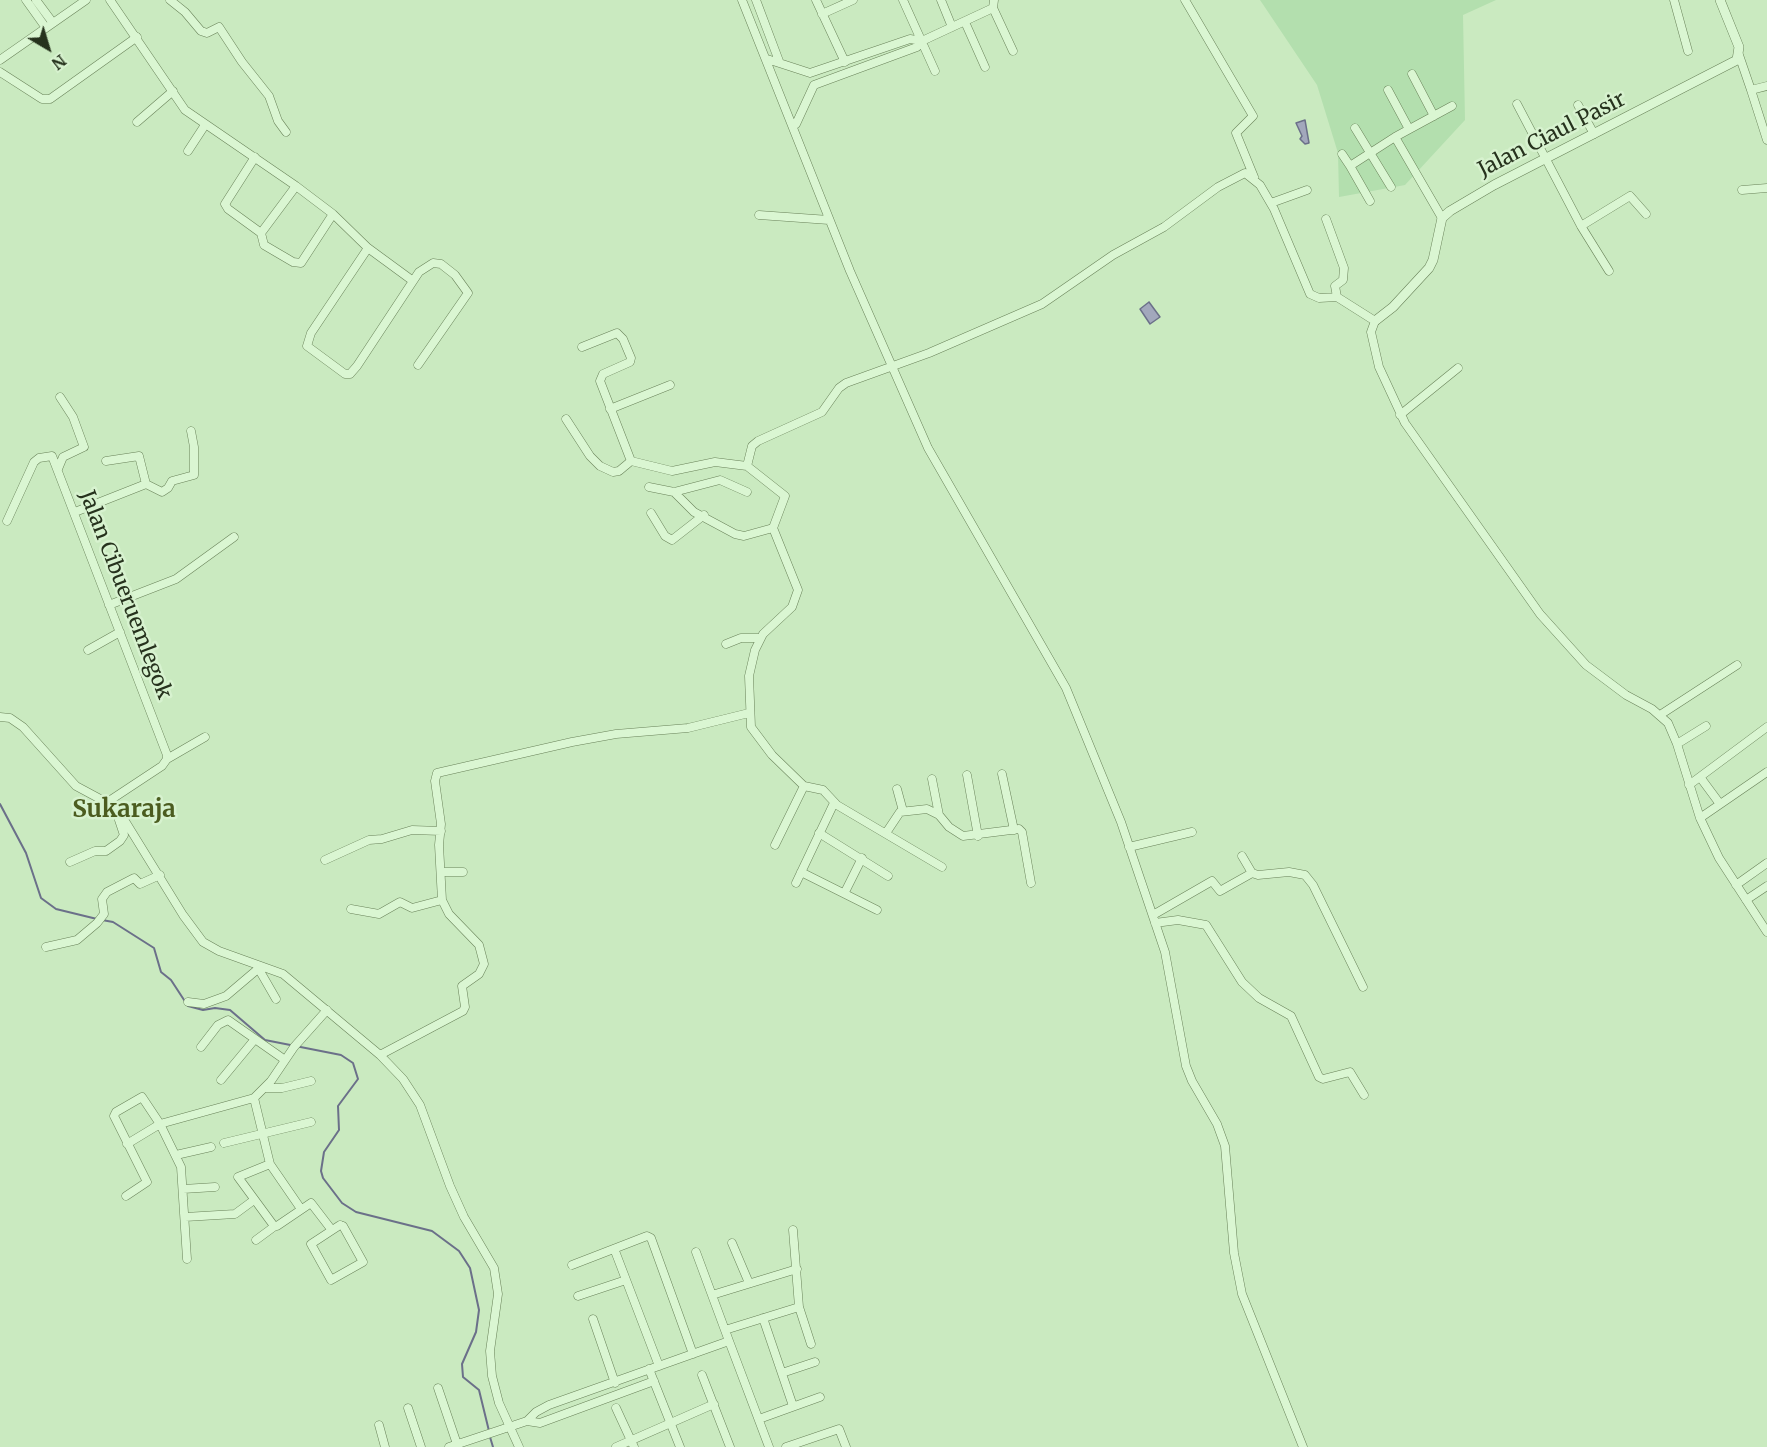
<!DOCTYPE html>
<style>
body{margin:0}
#map{position:relative;width:1767px;height:1447px;overflow:hidden;background:#caeac0;font-family:Merriweather,serif}
canvas{display:block}
.north{position:absolute;left:18px;top:18px;width:60px;height:60px;-webkit-text-stroke:4px #d7f2cf;paint-order:stroke;rotate:142deg;font-size:16px;font-weight:700;line-height:24px;text-align:center;color:#26321d}
.north::after{content:'';display:block;margin:auto;width:21px;height:27px;background:#26321d;clip-path:polygon(50% 0,100% 100%,50% 72%,0 100%)}
</style>
<div id="map">
<canvas width="1767" height="1447"></canvas>
<div class="north">N</div>
</div>
<script>
const context = document.querySelector('canvas').getContext('2d');
context.lineJoin = 'round';
function fill(path, color) { context.fillStyle = color; context.fill(path, 'evenodd'); }
const shape = rows => new Path2D(rows.map(r => 'M' + r).join(''));
function strokePath(path, color, width, dash) { context.strokeStyle = color; context.lineWidth = width; context.lineCap = dash ? 'butt' : 'round'; context.setLineDash(dash || []); context.stroke(path); }
function drawText(font, color, halo, rows, align = 'center') {
  context.font = font + ' Merriweather,serif'; context.lineWidth = 5; context.setLineDash([]); context.textBaseline = 'middle'; context.strokeStyle = halo; context.fillStyle = color; for (const [text, x, y, turn = 0] of rows) {
    context.save(); context.translate(x, y); context.rotate((+turn || 0) * Math.PI / 180); context.textAlign = isNaN(turn) ? turn : align; if (halo) context.strokeText(text, 0, 0); context.fillText(text, 0, 0); context.restore();
  }
}
const farmland = shape([
 [1260,0,1496,0,1463,15,1465,120,1405,185,1339,197,1338,153,1317,85]
]);
const water = shape([
 [1305,120,1309,143,1305,144,1300,139,1302,136,1296,123,1305,120],
 [1149,302,1160,317,1150,324,1140,309,1149,302]
]);
const stream = shape([
 [0,804,26,853,41,898,56,909,97,919],
 [102,920,113,922,154,948,161,972,171,980,188,1006,203,1010,215,1008,230,1010,265,1040,341,1055,353,1063,358,1079,338,1106,339,1130,324,1152,321,1171,323,1178,342,1203,356,1212,432,1231,459,1251,470,1268,479,1310,476,1332,462,1364,463,1377,479,1390,489,1431],
 [490,1437,493,1447]
]);
const minor = shape([
 [26,0,46,28],
 [36,0,53,23],
 [110,0,185,110,296,186,333,214,368,248,413,281],
 [170,0,185,12,201,31,207,33,219,27,242,62,269,96,278,121,286,132],
 [742,0,850,271,928,448,1066,688,1121,822,1165,952,1186,1066,1192,1081,1217,1124,1225,1146,1234,1253,1242,1294,1303,1447],
 [756,0,779,61],
 [816,0,845,62],
 [903,0,935,71],
 [941,0,952,27],
 [994,0,993,8,1013,51],
 [1185,0,1253,116,1236,133,1254,177],
 [1674,0,1688,51],
 [822,14,853,0],
 [965,22,985,67],
 [1739,55,1751,90,1767,86],
 [767,59,810,73,910,39,922,41],
 [0,60,86,0],
 [0,72,42,99,50,99,137,37],
 [1412,74,1434,116],
 [1388,90,1409,129],
 [1751,90,1767,140],
 [1517,104,1581,226,1609,271],
 [1578,105,1594,134],
 [137,122,173,91],
 [796,124,814,85,917,47,922,41,993,8],
 [1355,128,1391,187],
 [188,151,205,125],
 [1342,154,1350,166],
 [255,157,225,204,228,209,261,233,264,245,293,262,301,263,333,214],
 [1742,190,1767,188],
 [1370,201,1350,166,1395,137],
 [1271,203,1307,190],
 [759,215,829,220],
 [1442,218,1395,137,1452,106],
 [1326,219,1344,268,1343,280,1335,286,1337,297],
 [1581,226,1630,196,1646,214],
 [261,233,296,186],
 [368,248,311,333,307,346,345,374,350,374,357,366,419,272,433,263,441,264,455,275,468,293,418,365],
 [582,347,617,333,623,339,631,358,630,362,603,374,600,381,631,461],
 [610,409,670,385],
 [1400,415,1458,368],
 [566,419,590,456,600,466,613,472,619,471,631,461],
 [106,461,139,456,146,484],
 [631,461,672,471,715,462,747,466],
 [58,469,63,457,84,447,73,417,60,397],
 [649,487,674,492,720,480,747,492],
 [674,492,694,512,735,534,744,536,773,528],
 [75,512,146,484,162,492,168,488,172,481,194,475,194,447,191,431],
 [651,513,665,536,672,540,704,515],
 [7,521,34,462,39,458,52,456,167,755,167,759,162,766,109,801],
 [109,605,176,579,234,537],
 [726,644,741,638,760,638],
 [88,650,120,632],
 [1660,715,1737,665],
 [0,717,10,718,23,727,76,786,117,808,183,915,203,942,219,951,283,974,380,1055,403,1079,420,1105,450,1186,464,1217,494,1268,498,1294,490,1351,492,1376,499,1403,519,1447],
 [1677,744,1706,726],
 [167,759,205,737],
 [1002,774,1014,830],
 [967,775,978,836],
 [1700,777,1720,804],
 [932,779,939,815],
 [1689,785,1767,727],
 [897,789,903,811],
 [1700,818,1767,772],
 [819,833,888,876],
 [886,833,900,812,927,809,939,815,949,827,963,836,1019,829,1022,832,1031,883],
 [775,845,804,786],
 [1129,847,1192,832],
 [1242,856,1252,873],
 [325,860,369,840,382,839,412,830,441,831],
 [70,862,95,851,106,851,120,841,124,835,119,820,122,815],
 [942,867,837,805,823,790,804,786,772,755,751,727,749,676,755,650,763,634,792,607,798,590,773,528,785,496,747,466,752,446,758,441,822,412,839,388,846,383,929,353,1042,304,1113,255,1164,227,1218,187,1245,173,1260,185,1274,209,1310,294,1319,298,1337,297,1375,321,1371,332,1379,367,1405,423,1540,614,1586,665,1626,695,1652,709,1668,723,1677,744,1700,818,1719,858,1767,932],
 [442,872,463,872],
 [801,872,877,910],
 [796,883,834,803],
 [1736,885,1767,863],
 [845,892,862,858],
 [1746,900,1767,886],
 [351,909,379,914,400,902,412,908,442,900],
 [1153,915,1212,881,1220,891,1252,873,1258,875,1289,872,1305,875,1313,885,1363,987],
 [1155,923,1178,920,1206,925,1242,982,1259,998,1291,1016,1319,1077,1323,1079,1350,1072,1364,1095],
 [46,947,77,940,97,923,104,914,102,899,107,892,134,878,140,884,160,875],
 [257,966,276,999],
 [188,1002,204,1004,226,996,259,968],
 [201,1047,218,1025,228,1020,285,1060],
 [380,1055,463,1011,465,1007,462,986,479,974,484,964,479,945,449,914,442,900,439,845,441,824,435,781,437,773,572,742,616,734,688,728,749,713],
 [221,1080,255,1039],
 [265,1088,282,1088,311,1081],
 [254,1098,270,1164,301,1209],
 [224,1143,311,1122],
 [127,1144,160,1124,254,1098,271,1081,294,1047,327,1010],
 [176,1155,211,1147],
 [270,1164,238,1177,274,1226,277,1226,311,1203,331,1229],
 [183,1189,215,1187],
 [126,1196,147,1182,114,1116,116,1112,142,1097,160,1124,181,1167,187,1259],
 [185,1217,235,1214,254,1200],
 [340,1225,343,1226,363,1262,331,1280,311,1244,340,1225],
 [256,1240,275,1226],
 [732,1243,749,1283],
 [572,1265,616,1248],
 [712,1295,797,1269],
 [578,1296,626,1280],
 [799,1307,811,1344],
 [763,1318,793,1406],
 [593,1319,615,1383],
 [725,1330,799,1307,793,1230],
 [729,1341,769,1447],
 [659,1366,615,1251,616,1248,647,1236,651,1238,693,1354],
 [649,1369,680,1447],
 [782,1373,815,1362],
 [702,1375,730,1447],
 [438,1388,458,1447],
 [408,1408,421,1447],
 [616,1408,634,1447],
 [759,1419,820,1397],
 [527,1421,540,1423,654,1381],
 [379,1425,385,1447],
 [449,1447,527,1421,536,1412,549,1405,729,1341,696,1252],
 [616,1447,714,1404],
 [786,1447,839,1429,846,1447]
]);
const tertiary = shape([
 [1375,321,1393,307,1429,268,1433,260,1442,218,1450,211,1494,185,1737,60,1739,47,1720,0]
]);
const streetNames = [
 ["Jalan Ciaul Pasir",1552,135,-27],
 ["Jalan Cibueruemlegok",125,595,69]
];
const quarterNames = [
 ["Sukaraja",124,810]
];
fill(farmland, '#b3dfae');
fill(water, '#a2a8bc');
strokePath(water, '#6b7089', 1.5);
strokePath(stream, '#6b7089', 2);
strokePath(minor, '#698259', 9);
strokePath(tertiary, '#698259', 10);
strokePath(minor, '#daf6d2', 8);
strokePath(tertiary, '#daf6d2', 9);
drawText('21px', '#26321d', '#d7f2cf', streetNames);
drawText('bold 24px', '#4b5c1f', '#d7f2cf', quarterNames);
</script>
